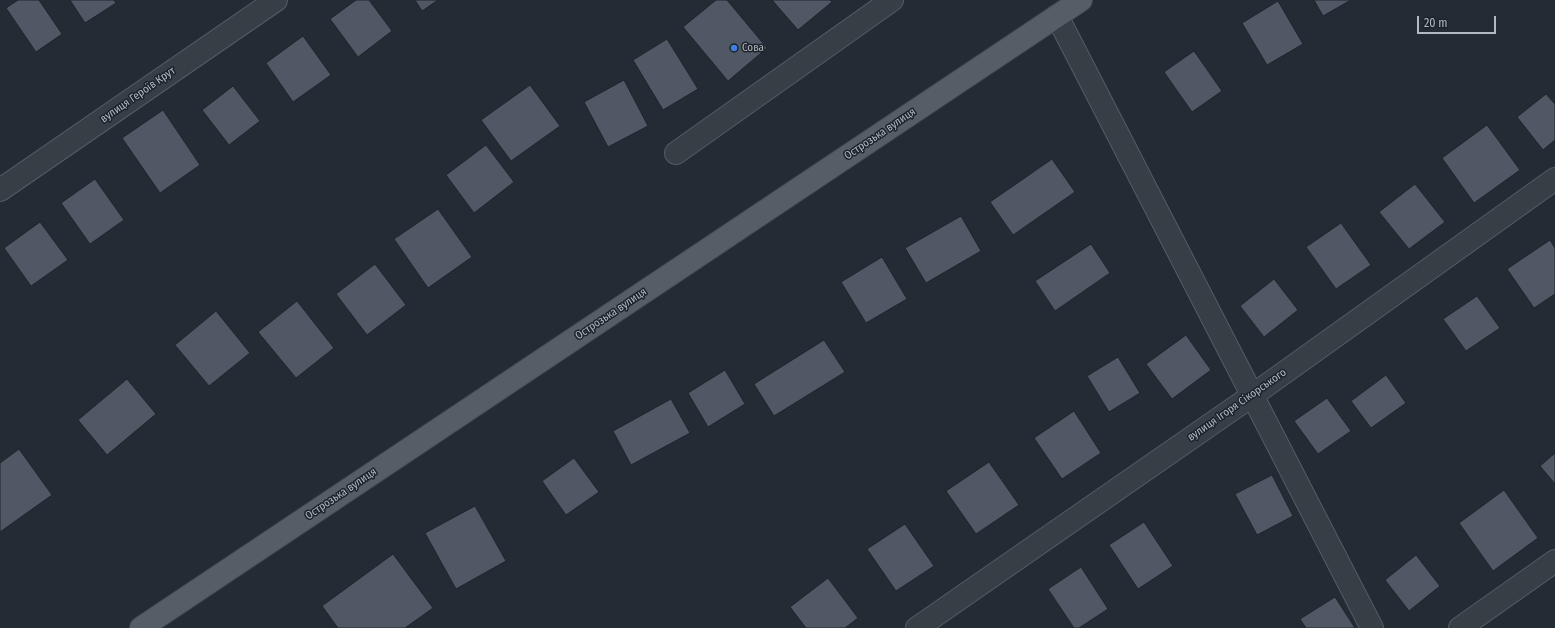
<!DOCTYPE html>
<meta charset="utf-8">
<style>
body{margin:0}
#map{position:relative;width:1555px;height:628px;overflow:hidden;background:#232c35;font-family:"Fira Sans Condensed",sans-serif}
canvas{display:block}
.scale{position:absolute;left:1417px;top:16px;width:79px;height:18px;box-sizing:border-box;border:2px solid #b1b9c2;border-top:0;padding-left:5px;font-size:12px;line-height:14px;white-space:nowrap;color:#b1b9c2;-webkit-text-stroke:3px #1c232b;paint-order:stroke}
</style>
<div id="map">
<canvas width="1555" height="628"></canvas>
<div class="scale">20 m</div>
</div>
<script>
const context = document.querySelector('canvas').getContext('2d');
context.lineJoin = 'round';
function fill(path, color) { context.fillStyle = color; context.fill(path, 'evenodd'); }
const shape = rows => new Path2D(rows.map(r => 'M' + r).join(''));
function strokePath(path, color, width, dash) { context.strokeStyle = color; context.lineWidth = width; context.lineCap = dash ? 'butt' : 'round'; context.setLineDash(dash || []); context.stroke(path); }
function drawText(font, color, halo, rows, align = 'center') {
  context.font = font + ' "Fira Sans Condensed",sans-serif'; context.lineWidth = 3; context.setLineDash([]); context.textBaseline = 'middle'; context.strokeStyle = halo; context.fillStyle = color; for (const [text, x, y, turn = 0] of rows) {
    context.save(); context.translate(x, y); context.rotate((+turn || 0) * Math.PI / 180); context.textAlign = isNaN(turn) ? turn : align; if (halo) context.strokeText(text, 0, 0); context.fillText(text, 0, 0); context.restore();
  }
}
const building = shape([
 [18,0,39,0,62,34,36,52,6,8,18,0],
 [70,0,114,0,116,3,85,23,70,0],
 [356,0,369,0,392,31,358,57,330,19,356,0],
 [415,0,438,0,422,11,415,0],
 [716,0,727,0,767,48,728,81,683,27,716,0],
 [772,0,830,0,832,2,798,30,772,0],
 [1314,0,1351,0,1323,16,1314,0],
 [1278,1,1303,44,1267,65,1242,23,1278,1],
 [303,36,331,75,293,102,266,63,303,36],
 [667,39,698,89,663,110,633,60,667,39],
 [1194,51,1222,91,1192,112,1164,72,1194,51],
 [624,80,648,126,608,147,584,102,624,80],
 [530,85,560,126,511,161,481,120,530,85],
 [233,86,260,121,229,145,202,110,233,86],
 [1546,94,1555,104,1555,140,1543,150,1517,117,1546,94],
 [163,110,200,165,160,193,122,138,163,110],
 [1487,125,1520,170,1474,203,1442,158,1487,125],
 [486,145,514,182,474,213,446,175,486,145],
 [1052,159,1075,192,1013,235,990,202,1052,159],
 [95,179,124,220,90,244,61,203,95,179],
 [1415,184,1445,222,1409,249,1379,212,1415,184],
 [438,209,472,257,428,288,394,239,438,209],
 [961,216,981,251,926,283,905,248,961,216],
 [40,222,68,260,31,286,4,248,40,222],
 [1341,223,1371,265,1336,289,1306,247,1341,223],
 [1550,240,1555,248,1555,294,1534,308,1507,269,1550,240],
 [1091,244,1110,273,1055,311,1035,281,1091,244],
 [882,257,907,299,866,323,841,282,882,257],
 [375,264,406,305,367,335,336,294,375,264],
 [1274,279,1298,310,1264,337,1240,306,1274,279],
 [1477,296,1500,328,1466,351,1443,319,1477,296],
 [297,301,334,348,296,378,258,332,297,301],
 [216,311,250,353,209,386,175,345,216,311],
 [1186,335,1211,370,1172,399,1146,364,1186,335],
 [824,340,845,372,774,416,754,384,824,340],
 [1118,357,1140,393,1109,412,1087,376,1118,357],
 [725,370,745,404,708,427,688,393,725,370],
 [1386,375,1406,403,1371,428,1351,401,1386,375],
 [127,379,156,414,107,455,78,420,127,379],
 [1327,398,1351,431,1318,454,1294,421,1327,398],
 [671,399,690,433,631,465,613,431,671,399],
 [1074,411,1101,453,1062,479,1034,438,1074,411],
 [19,449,52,495,0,532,0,463,19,449],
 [1555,453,1555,484,1540,466,1555,453],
 [574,458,599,492,566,515,542,481,574,458],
 [989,462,1019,505,976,534,946,491,989,462],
 [1272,475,1293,516,1257,535,1235,494,1272,475],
 [1504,490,1538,538,1493,571,1459,523,1504,490],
 [475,506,506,561,456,589,425,533,475,506],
 [1144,522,1173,566,1138,589,1109,545,1144,522],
 [905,524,934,566,896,591,867,549,905,524],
 [393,554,433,608,405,628,338,628,322,606,393,554],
 [1416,555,1440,586,1409,611,1385,580,1416,555],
 [1081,567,1108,609,1079,628,1074,628,1048,589,1081,567],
 [828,578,858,618,845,628,806,628,790,607,828,578],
 [1335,597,1355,628,1306,628,1300,619,1335,597]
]);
const minor = shape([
 [1057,16,1372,628],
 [676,153,892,0],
 [0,190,276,0],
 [917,628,1253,395,1555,179],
 [1460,628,1555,561]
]);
const major = shape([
 [141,628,1081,0]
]);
const markers = [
 [734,48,4,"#3f7fe0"]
];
const poiNames = [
 ["Сова",742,48]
];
const streetNames = [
 ["вулиця Героїв Крут",138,95,-35],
 ["Острозька вулиця",880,134,-34],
 ["Острозька вулиця",611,314,-34],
 ["вулиця Ігоря Сікорського",1237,405,-35],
 ["Острозька вулиця",341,494,-34]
];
fill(building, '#4f5864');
strokePath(building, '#1e252d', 1);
strokePath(minor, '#545c64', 24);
strokePath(major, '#40474f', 24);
strokePath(minor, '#373e46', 22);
strokePath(major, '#555d66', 22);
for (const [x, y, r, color] of markers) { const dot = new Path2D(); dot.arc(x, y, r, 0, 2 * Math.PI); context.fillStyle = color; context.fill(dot); strokePath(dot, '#1c232b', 1.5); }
drawText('11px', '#b1b9c2', '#1c232b', poiNames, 'left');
drawText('11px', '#b1b9c2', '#1c232b', streetNames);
</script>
